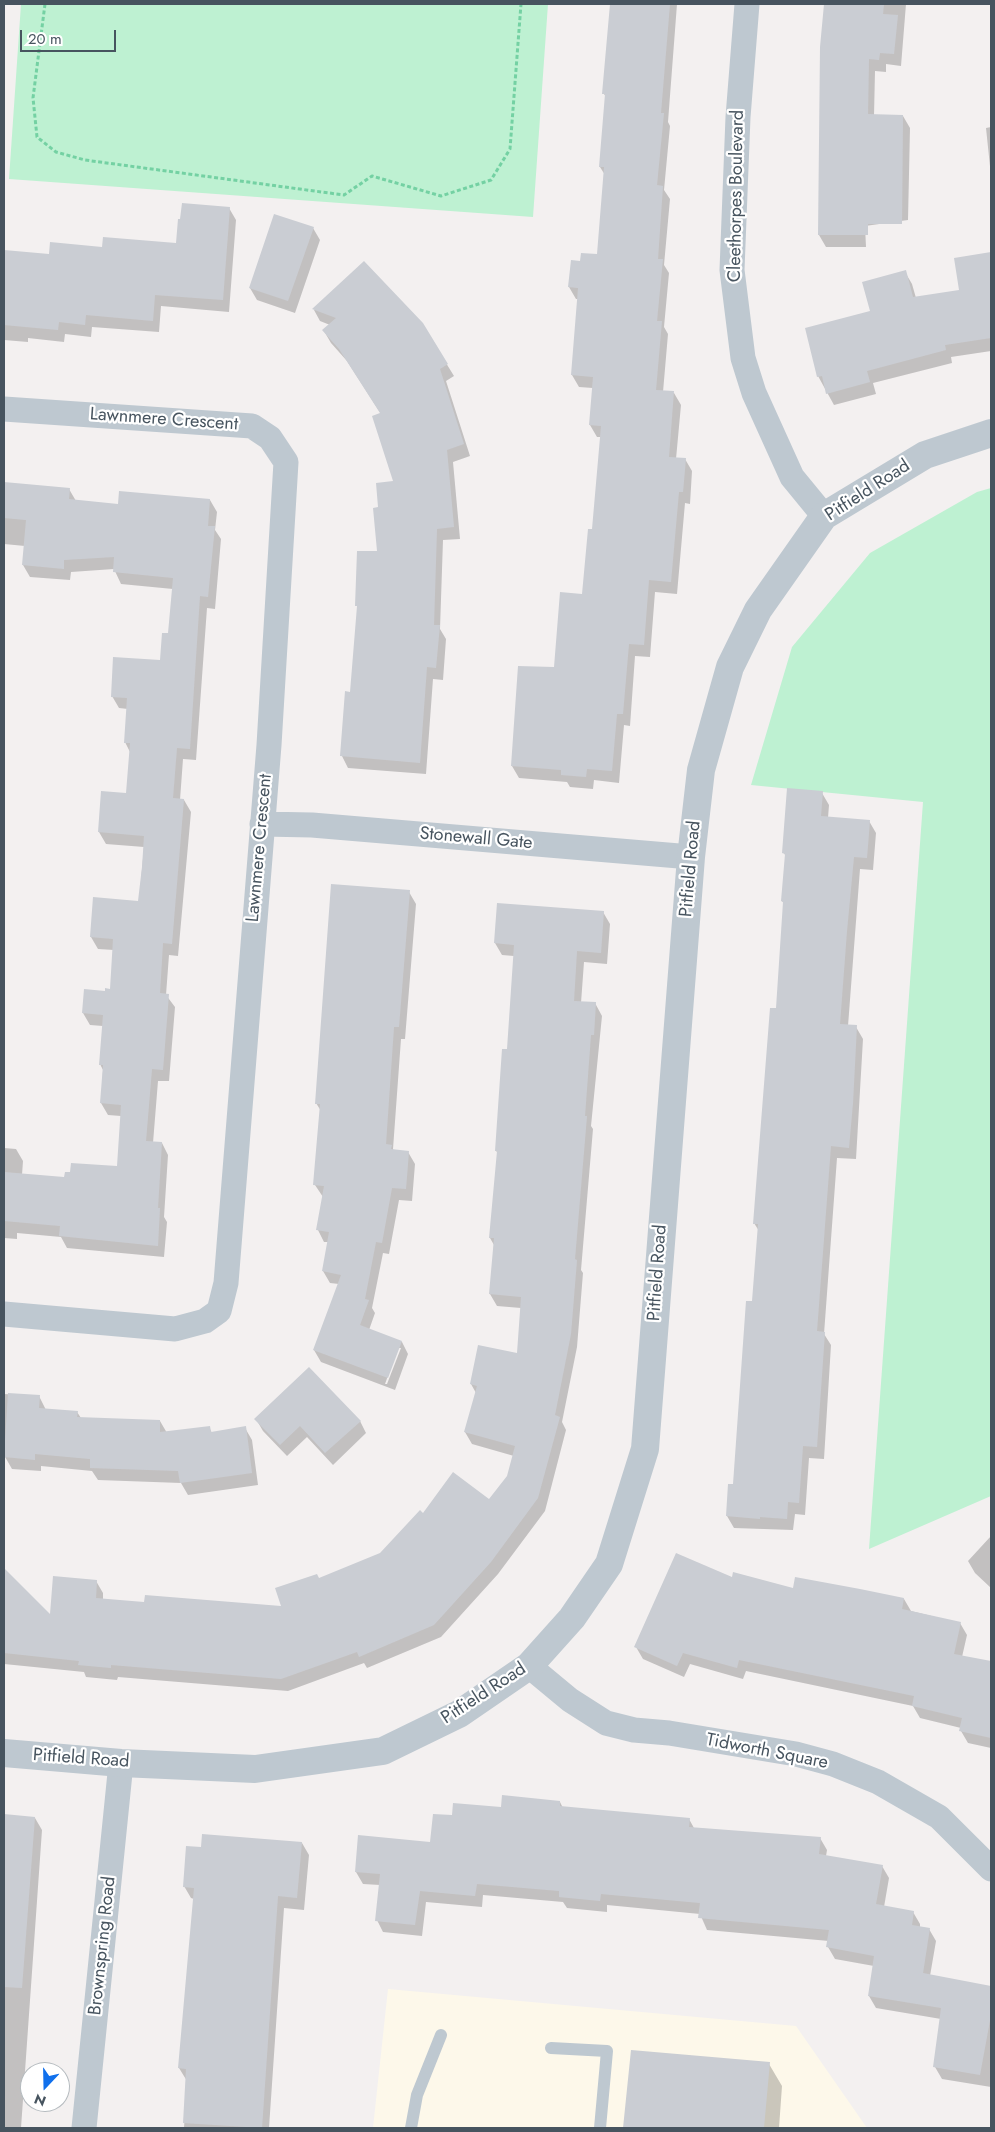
<!DOCTYPE html>
<style>
body{margin:0}
#map{position:relative;width:995px;height:2132px;overflow:hidden;background:#f3f0f0;font-family:Jost,sans-serif}
canvas{display:block}
.frame{position:absolute;inset:0;border:5px solid #47545f;pointer-events:none}
.north{position:absolute;left:20px;top:2062px;width:50px;height:50px;box-sizing:border-box;background:#fff;border:1px solid #b5bbbf;border-radius:50%;rotate:201deg;font-size:14px;font-weight:700;line-height:20px;text-align:center;color:#47545f}
.north::after{content:'';display:block;margin:auto;width:18px;height:22px;background:#1170ec;clip-path:polygon(50% 0,100% 100%,50% 72%,0 100%)}
.scale{position:absolute;left:20px;top:30px;width:96px;height:22px;box-sizing:border-box;border:2px solid #47545f;border-top:0;padding-left:6px;font-size:15px;line-height:18px;white-space:nowrap;color:#47545f;-webkit-text-stroke:4px #fff;paint-order:stroke}
</style>
<div id="map">
<canvas width="995" height="2132"></canvas>
<div class="frame"></div>
<div class="north">N</div>
<div class="scale">20 m</div>
</div>
<script>
const context = document.querySelector('canvas').getContext('2d');
context.lineJoin = 'round';
function fill(path, color) { context.fillStyle = color; context.fill(path, 'evenodd'); }
const shape = rows => new Path2D(rows.map(r => 'M' + r).join(''));
function strokePath(path, color, width, dash) { context.strokeStyle = color; context.lineWidth = width; context.lineCap = dash ? 'butt' : 'round'; context.setLineDash(dash || []); context.stroke(path); }
function drawText(font, color, halo, rows, align = 'center') {
  context.font = font + ' Jost,sans-serif'; context.lineWidth = 4.5; context.setLineDash([]); context.textBaseline = 'middle'; context.strokeStyle = halo; context.fillStyle = color; for (const [text, x, y, turn = 0] of rows) {
    context.save(); context.translate(x, y); context.rotate((+turn || 0) * Math.PI / 180); context.textAlign = isNaN(turn) ? turn : align; if (halo) context.strokeText(text, 0, 0); context.fillText(text, 0, 0); context.restore();
  }
}
const commercial = shape([
 [388,1989,796,2026,867,2128,373,2128]
]);
const green = shape([
 [21,4,548,4,533,217,9,179],
 [991,488,991,1496,869,1549,923,802,751,785,792,647,870,553,977,492]
]);
const shadow = shape([
 [611,4,677,4,668,122,670,126,664,190,670,199,664,265,669,273,664,327,668,334,663,392,674,393,681,405,676,459,685,459,692,471,690,504,685,503,677,594,655,592,650,657,635,656,630,726,624,725,619,783,594,780,593,789,570,787,567,782,519,778,512,766,555,668,583,595,593,530,601,437,597,437,590,425,593,388,579,387,572,375,579,299,576,299,569,287,581,262,598,256,605,175,600,167,606,97,604,94],
 [825,4,906,4,901,66,886,64,886,72,875,71,874,116,903,116,910,128,908,220,865,226,866,247,826,247,819,235,821,47],
 [991,127,991,176,986,128],
 [229,208,236,220,229,312,161,306,159,332,92,327,91,337,65,334,64,342,28,338,28,342,4,340,4,252,50,255,104,248,177,244],
 [313,228,320,240,295,313,257,300,250,288],
 [991,253,991,351,951,357,952,363,873,383,876,394,834,405,818,376,905,272,912,284,916,298,960,291,955,259],
 [364,262,422,324,454,376,446,381,470,456,453,462,460,539,443,540,440,629,446,639,443,680,433,679,426,774,348,768,342,756,351,693,379,553,380,508,394,482,381,414,347,361,331,343,324,331,330,325,320,321,314,310],
 [4,483,69,489,76,501,119,505,210,500,217,512,215,530,221,539,215,609,207,608,196,760,183,759,180,800,184,800,191,812,178,956,169,955,166,995,175,1007,169,1081,158,1081,153,1143,162,1143,168,1155,164,1217,167,1222,164,1257,67,1248,61,1237,17,1233,17,1239,4,1238,4,1148,16,1149,23,1161,22,1175,65,1178,118,1167,121,1116,108,1115,101,1103,103,1070,100,1064,103,1026,90,1025,83,1013,106,992,111,990,114,950,98,949,91,937,139,902,144,847,106,844,99,832,127,795,130,752,125,742,128,709,119,708,112,696,161,662,169,635,173,589,121,584,114,569,71,572,70,580,30,577,23,565,25,546,4,544],
 [822,793,829,805,828,818,869,821,876,833,873,870,860,869,848,1026,856,1027,863,1039,856,1159,837,1158,824,1334,831,1345,824,1459,809,1458,805,1515,795,1514,793,1530,734,1528,727,1516,734,1486,753,1302,759,1231,754,1223,777,1010,784,904,782,901,786,857,784,853],
 [409,892,416,904,405,1039,401,1039,393,1149,394,1151,408,1152,415,1164,412,1201,399,1200,389,1254,383,1253,372,1308,375,1313,369,1330,402,1342,408,1354,395,1390,321,1362,314,1350,339,1284,330,1283,323,1271,328,1242,324,1242,318,1230,323,1197,315,1185,321,1111,316,1103],
 [398,1348,401,1348,387,1384,385,1384],
 [603,912,610,924,607,964,584,962,581,1003,595,1003,602,1016,591,1126,593,1129,581,1270,583,1273,577,1347,562,1422,566,1430,545,1511,498,1574,441,1637,367,1668,364,1663,288,1691,118,1677,117,1680,86,1677,84,1672,4,1664,4,1575,10,1576,51,1616,96,1581,103,1593,103,1600,145,1604,283,1607,319,1579,380,1554,423,1514,490,1501,508,1476,514,1456,472,1444,465,1432,476,1393,471,1384,518,1354,521,1308,497,1306,490,1294,494,1245,490,1238,498,1153,496,1151,508,1051,514,956,502,955,495,943],
 [4,1394,39,1396,46,1410,77,1412,81,1418,160,1421,167,1433,209,1427,212,1433,245,1428,252,1440,258,1485,188,1495,181,1483,98,1480,92,1471,41,1466,41,1471,12,1469,4,1455],
 [256,1419,360,1421,366,1433,333,1465,307,1437,287,1456,263,1431],
 [991,1536,991,1588,975,1573,968,1561],
 [733,1579,794,1590,904,1599,911,1611,960,1623,967,1635,962,1657,991,1663,991,1748,968,1743,961,1731,961,1728,920,1718,913,1706,746,1671,743,1679,690,1664,684,1677,643,1659,636,1647],
 [560,1802,563,1808,689,1819,694,1828,820,1838,827,1850,826,1856,882,1866,889,1878,884,1907,913,1912,920,1924,920,1927,929,1929,936,1941,930,1976,991,1987,991,2087,942,2079,935,2067,941,2019,876,2008,869,1996,874,1966,835,1959,828,1947,829,1941,707,1930,700,1914,607,1905,607,1912,567,1908,563,1902,483,1895,482,1907,426,1902,422,1936,383,1932,377,1920,380,1885,363,1884,356,1872,431,1843,453,1817],
 [4,1816,35,1818,42,1830,21,2128,4,2128],
 [302,1843,309,1855,304,1910,284,1908,269,2128,184,2128,187,2081,179,2068,194,1899,191,1898,184,1886,202,1849],
 [632,2051,769,2064,782,2086,779,2128,625,2128]
]);
const building = shape([
 [610,4,670,4,661,113,664,113,657,185,663,186,658,259,663,259,657,321,662,321,656,390,674,391,669,457,686,458,683,492,679,492,671,582,649,580,644,645,629,644,623,714,617,714,612,771,587,769,586,777,561,775,561,770,511,766,518,666,554,667,560,592,582,594,588,529,592,529,601,426,589,425,593,377,571,375,578,288,568,287,571,260,580,261,581,253,597,254,604,167,599,167,605,94,602,94],
 [824,4,884,4,883,14,898,15,894,54,880,53,879,60,869,59,868,114,903,115,902,224,868,224,868,235,818,235,820,47],
 [182,203,230,207,223,300,155,295,153,321,86,315,85,325,59,322,58,330,4,325,4,250,49,254,50,242,102,247,103,237,176,243,178,219,180,219],
 [274,214,314,227,288,301,249,288],
 [991,252,991,338,945,345,946,350,867,371,870,382,826,394,822,376,817,377,805,328,870,311,862,282,906,270,913,297,959,290,954,258],
 [364,261,423,323,448,364,440,369,464,444,447,450,454,527,437,529,434,625,440,625,436,668,427,667,420,763,340,756,345,691,350,692,357,606,355,606,357,551,377,551,373,508,378,507,376,483,393,481,372,416,380,413,339,349,322,330,336,318,312,309],
 [4,482,70,488,69,499,118,504,119,491,210,499,208,526,215,526,208,597,200,596,190,749,177,748,173,798,184,799,172,944,163,943,160,993,169,994,163,1070,152,1069,146,1141,162,1142,158,1208,160,1208,158,1246,59,1236,60,1226,4,1221,4,1172,64,1177,65,1172,70,1172,71,1163,117,1166,121,1105,100,1103,103,1065,99,1065,103,1015,82,1013,84,989,105,991,105,988,110,989,113,939,90,937,93,897,138,901,142,867,144,836,98,832,101,791,126,793,130,743,124,743,127,698,111,697,113,657,160,660,162,633,168,633,173,578,113,572,114,557,64,560,64,569,22,565,26,520,4,518],
 [787,788,823,791,821,816,870,820,867,858,854,857,847,931,840,1024,857,1025,853,1103,849,1148,831,1146,817,1331,825,1332,817,1447,803,1446,799,1503,788,1502,787,1519,760,1517,760,1519,726,1516,728,1484,733,1484,746,1301,752,1301,758,1224,753,1224,770,1008,776,1008,783,902,781,901,785,854,782,853],
 [331,884,410,890,399,1027,394,1027,386,1144,392,1145,391,1149,409,1151,406,1189,392,1188,382,1243,376,1242,365,1299,369,1300,360,1325,402,1341,388,1378,313,1350,341,1275,322,1271,329,1232,316,1230,324,1186,313,1185,320,1104,315,1104],
 [497,903,604,911,601,953,577,951,574,1001,596,1002,594,1035,591,1035,585,1116,587,1116,575,1259,577,1260,571,1334,555,1415,560,1417,538,1498,491,1562,434,1625,359,1657,357,1652,281,1679,111,1665,111,1668,78,1665,79,1661,4,1653,4,1568,50,1614,53,1576,97,1580,96,1598,144,1602,145,1595,281,1606,275,1588,317,1574,319,1578,380,1553,420,1510,423,1513,453,1472,489,1499,507,1476,515,1446,464,1432,477,1386,470,1384,478,1345,517,1353,521,1297,489,1294,494,1238,489,1238,497,1151,495,1151,502,1049,507,1049,514,945,494,943],
 [309,1367,361,1421,325,1453,300,1426,280,1445,254,1419],
 [8,1393,40,1395,39,1408,78,1411,77,1417,160,1420,160,1432,210,1426,211,1432,246,1426,252,1473,180,1483,178,1471,90,1468,90,1459,35,1454,35,1460,4,1457],
 [676,1553,732,1577,733,1572,793,1588,795,1577,860,1589,904,1598,902,1609,961,1622,954,1654,991,1661,991,1738,959,1731,962,1718,912,1706,914,1696,739,1660,737,1668,683,1653,677,1666,634,1647],
 [502,1795,560,1801,560,1806,690,1818,689,1827,821,1837,819,1854,883,1865,876,1904,914,1911,912,1925,930,1928,923,1973,991,1986,991,2015,980,2075,933,2067,941,2008,868,1996,874,1956,826,1947,829,1930,698,1918,700,1903,601,1894,600,1901,559,1897,559,1891,477,1884,475,1896,420,1891,415,1925,375,1921,380,1874,355,1872,358,1835,430,1842,433,1814,452,1815,453,1803,501,1807],
 [4,1814,35,1817,22,1988,4,1987],
 [202,1834,302,1842,297,1898,278,1896,262,2128,183,2123,186,2069,178,2068,194,1888,183,1887,186,1846,201,1847],
 [631,2050,770,2062,764,2128,623,2128]
]);
const path = shape([
 [45,4,33,98,37,137,56,152,85,160,344,195,372,176,441,196,491,180,510,149,521,4]
]);
const service = shape([
 [551,2048,607,2051,600,2128],
 [411,2128,417,2095,441,2035]
]);
const minor = shape([
 [747,4,738,117,732,270,743,358,754,393,792,477,824,516],
 [4,409,252,426,270,438,286,462,269,745,226,1283,219,1311,205,1321,175,1329,4,1314],
 [262,824,312,825,691,857],
 [529,1666,570,1700,606,1723,634,1730,669,1733,796,1754,833,1764,878,1782,939,1817,991,1869],
 [84,2128,121,1763]
]);
const tertiary = shape([
 [4,1753,121,1763,255,1769,383,1751,459,1714,529,1666,572,1618,609,1564,645,1449,691,857,701,770,730,667,758,610,824,516,925,455,991,433]
]);
const streetNames = [
 ["Cleethorpes Boulevard",737,196,-89],
 ["Lawnmere Crescent",164,420,4],
 ["Pitfield Road",868,491,-33],
 ["Stonewall Gate",476,839,5],
 ["Lawnmere Crescent",260,848,-85],
 ["Pitfield Road",691,869,-85],
 ["Pitfield Road",658,1273,-86],
 ["Pitfield Road",484,1694,-33],
 ["Tidworth Square",767,1752,11],
 ["Pitfield Road",81,1759,4],
 ["Brownspring Road",103,1946,-84]
];
fill(commercial, '#fdf8ea');
fill(green, '#bef1d2');
fill(shadow, '#0003');
fill(building, '#cacdd3');
strokePath(path, '#74d1a3', 3, [4, 2.5]);
strokePath(service, '#bec8d0', 12);
strokePath(minor, '#bec8d0', 25);
strokePath(tertiary, '#bec8d0', 28);
drawText('18px', '#47545f', '#fff', streetNames);
</script>
